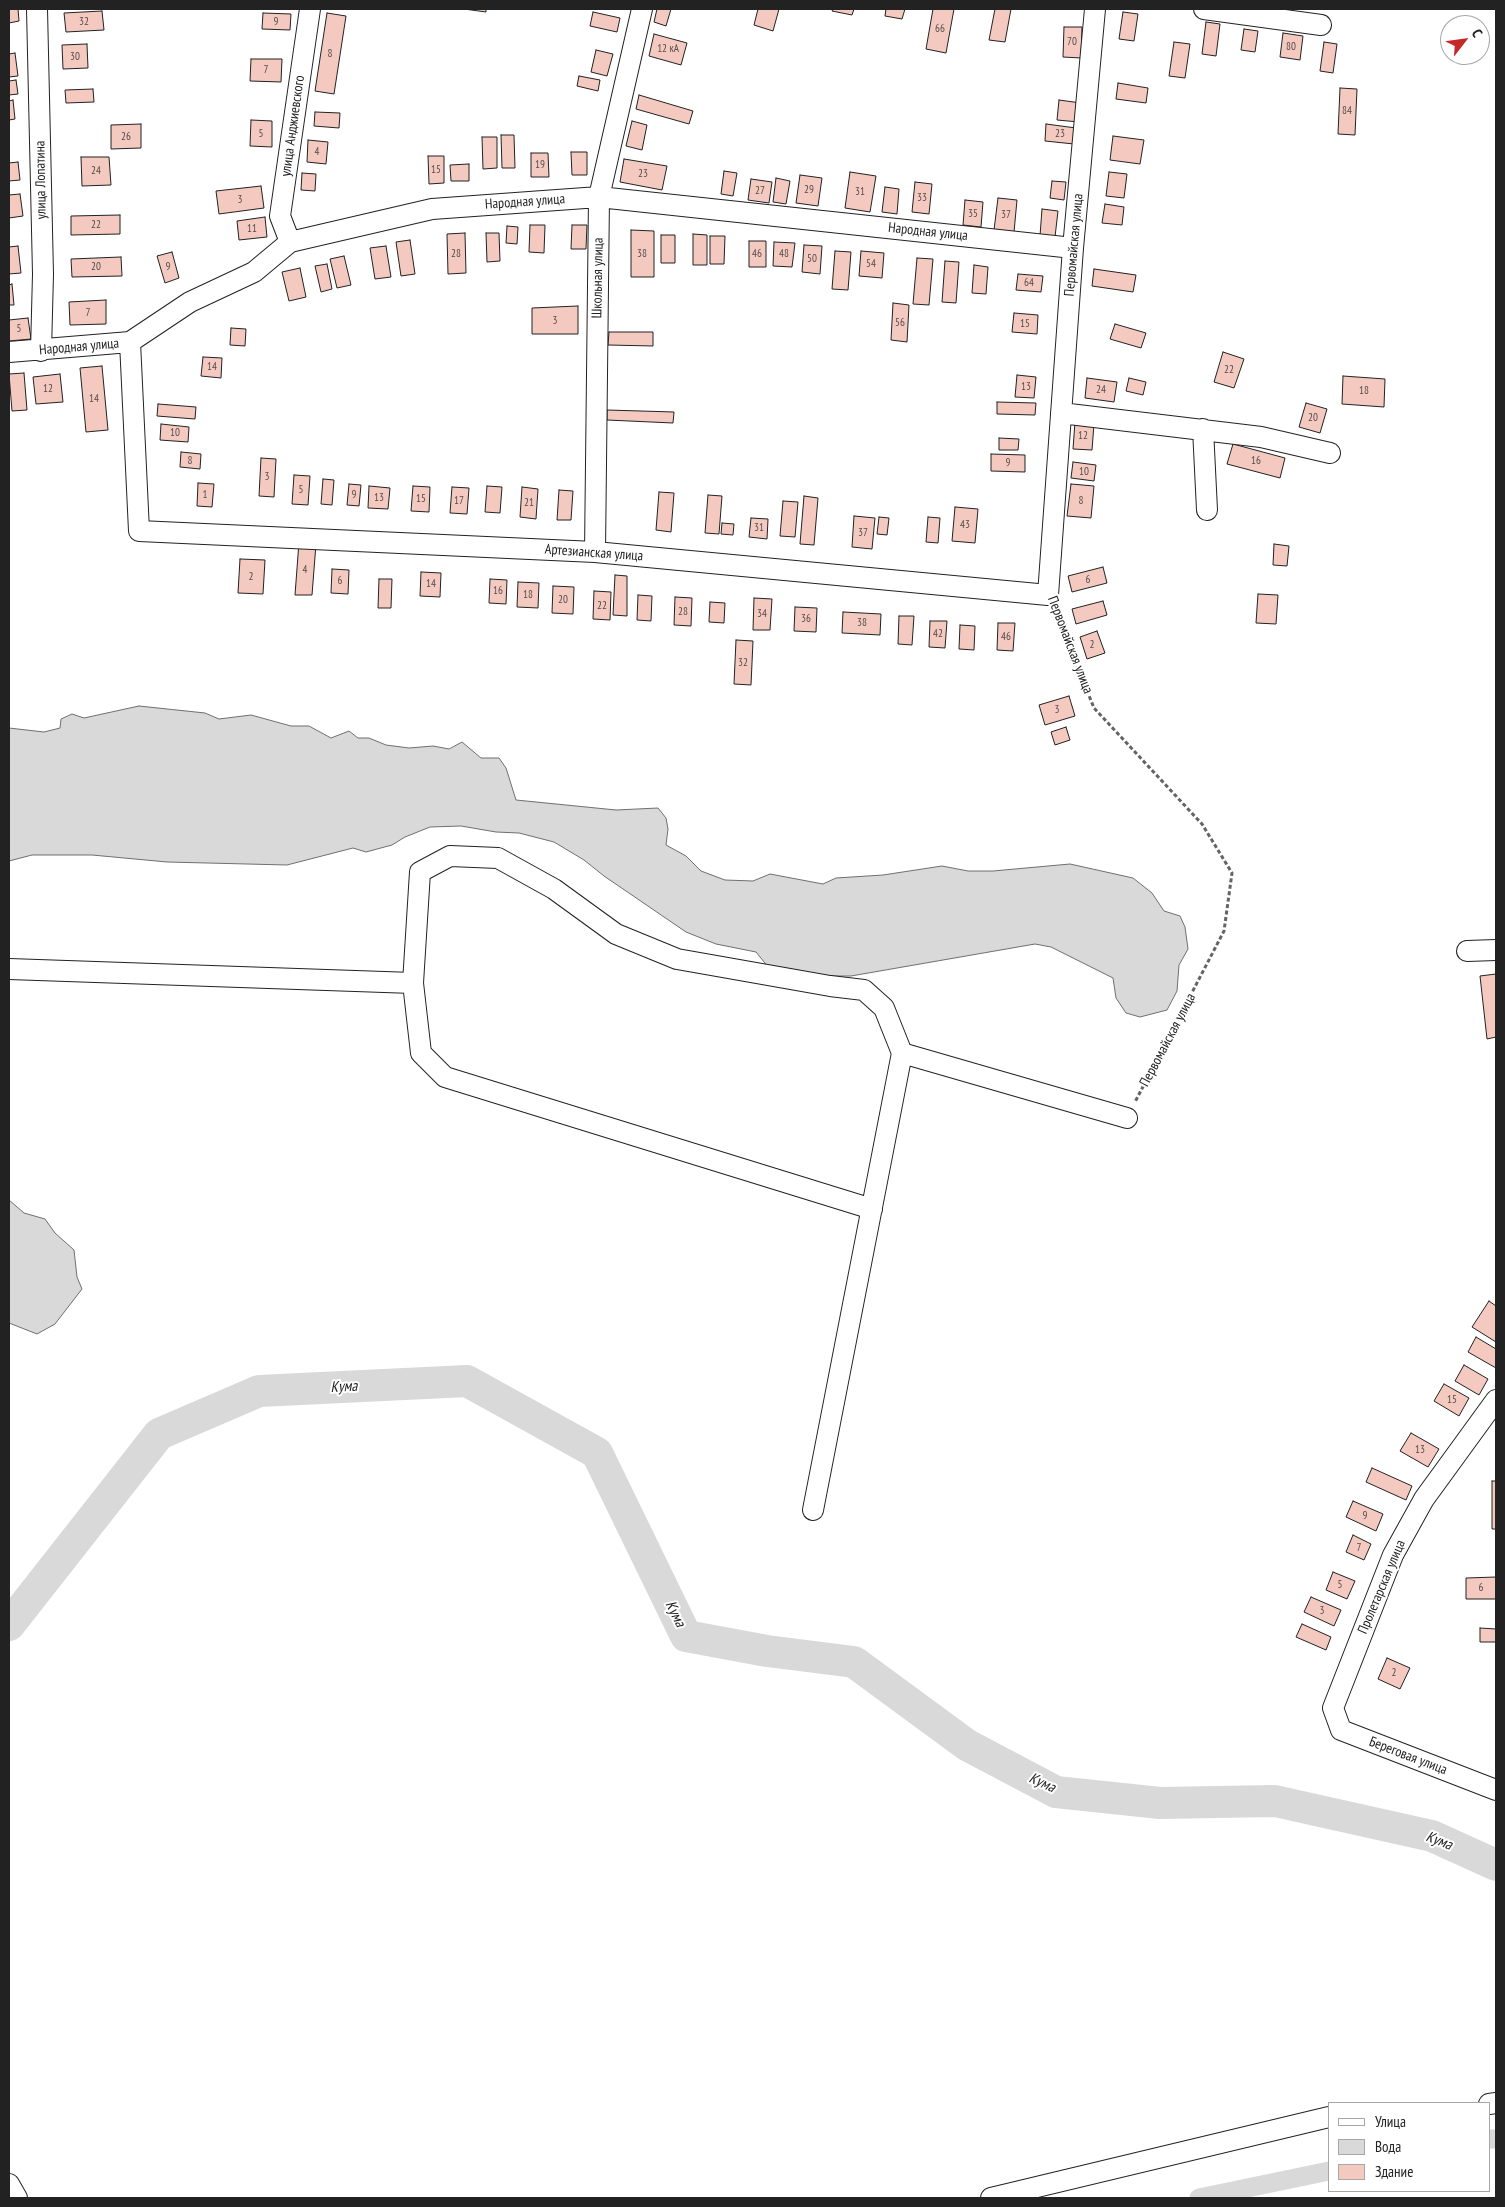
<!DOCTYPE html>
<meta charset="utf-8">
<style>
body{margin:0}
#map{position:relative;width:1505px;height:2207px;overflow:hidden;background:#fff;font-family:"PT Sans Narrow",sans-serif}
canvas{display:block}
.frame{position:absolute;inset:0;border:10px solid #222;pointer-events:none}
.legend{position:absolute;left:1328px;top:2102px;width:162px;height:90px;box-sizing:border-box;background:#fff;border:1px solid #a7a7a7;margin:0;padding:6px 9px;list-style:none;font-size:15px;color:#222}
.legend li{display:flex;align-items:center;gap:10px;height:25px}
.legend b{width:25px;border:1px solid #a7a7a7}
.north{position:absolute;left:1440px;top:15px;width:50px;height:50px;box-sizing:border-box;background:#fff;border:1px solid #a7a7a7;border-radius:50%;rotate:60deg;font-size:14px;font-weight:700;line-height:20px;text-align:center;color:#222}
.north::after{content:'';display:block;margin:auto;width:18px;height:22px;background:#c62828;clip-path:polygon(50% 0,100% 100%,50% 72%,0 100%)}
</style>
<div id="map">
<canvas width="1505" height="2207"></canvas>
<div class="frame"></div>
<ul class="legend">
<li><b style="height:6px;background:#fff"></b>Улица</li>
<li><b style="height:14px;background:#d9d9d9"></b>Вода</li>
<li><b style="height:14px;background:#f3c9c0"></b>Здание</li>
</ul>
<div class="north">С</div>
</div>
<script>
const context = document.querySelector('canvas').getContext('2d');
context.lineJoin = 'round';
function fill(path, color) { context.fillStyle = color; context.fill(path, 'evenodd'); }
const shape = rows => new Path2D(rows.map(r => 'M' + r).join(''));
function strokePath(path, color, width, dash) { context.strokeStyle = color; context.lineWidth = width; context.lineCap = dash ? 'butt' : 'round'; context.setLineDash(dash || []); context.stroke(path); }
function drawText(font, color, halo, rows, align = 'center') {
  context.font = font + ' "PT Sans Narrow",sans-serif'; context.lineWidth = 4; context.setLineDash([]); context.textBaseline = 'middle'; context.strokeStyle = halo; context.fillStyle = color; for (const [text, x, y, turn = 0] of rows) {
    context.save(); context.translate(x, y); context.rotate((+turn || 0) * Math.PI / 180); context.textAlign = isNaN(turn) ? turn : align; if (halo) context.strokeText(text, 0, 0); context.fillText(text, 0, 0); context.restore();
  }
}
const water = shape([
 [139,706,205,713,219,719,251,715,291,726,309,726,331,738,349,731,358,738,369,738,386,745,409,748,433,746,449,749,462,742,481,758,499,758,506,768,516,800,616,810,658,808,666,818,668,829,666,845,686,856,701,871,725,880,753,881,770,874,823,884,836,878,883,875,942,866,968,871,993,871,1070,864,1133,878,1152,893,1164,911,1180,916,1185,927,1188,949,1179,965,1177,991,1167,1010,1140,1017,1126,1013,1116,998,1113,978,1051,947,1035,944,851,976,806,976,769,968,756,952,716,944,686,932,604,876,584,860,554,842,519,833,496,832,461,826,430,827,405,837,392,845,366,852,353,848,287,865,167,862,92,855,32,855,9,861,9,728,44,732,60,728,61,719,72,714,84,718,139,706],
 [9,1200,24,1213,45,1219,55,1233,74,1250,77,1277,82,1289,55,1324,37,1334,9,1323,9,1200]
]);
const canal = shape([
 [1489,2139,1496,2139],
 [1199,2198,1329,2171]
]);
const river = shape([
 [9,1625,159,1434,259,1391,467,1381,597,1453,686,1636,767,1651,854,1662,967,1745,1056,1792,1160,1803,1275,1801,1432,1836,1496,1865]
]);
const building = shape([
 [9,9,18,9,19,21,9,23,9,9],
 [464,9,486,9,486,12,464,9],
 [657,9,671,9,666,26,654,22,657,9],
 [758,9,779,9,773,31,754,25,758,9],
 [833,9,854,9,852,15,832,11,833,9],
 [886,9,905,9,902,19,885,16,886,9],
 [933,9,954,9,946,53,926,49,933,9],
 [995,9,1011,9,1005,42,989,40,995,9],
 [102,11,104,30,66,32,64,13,102,11],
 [593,12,620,18,617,32,590,26,593,12],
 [1123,12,1138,14,1134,41,1119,39,1123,12],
 [263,13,291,14,290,30,262,29,263,13],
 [327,13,346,16,334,94,315,91,327,13],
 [1206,22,1220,24,1216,56,1202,54,1206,22],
 [1064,27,1082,27,1081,58,1063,57,1064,27],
 [1244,29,1258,31,1255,52,1241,50,1244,29],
 [1283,33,1303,36,1300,60,1280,57,1283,33],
 [654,34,687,43,681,65,649,56,654,34],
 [1174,42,1190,44,1185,78,1169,76,1174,42],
 [1324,42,1337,44,1333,73,1320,71,1324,42],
 [87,44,88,68,63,69,62,45,87,44],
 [596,50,613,54,607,76,591,72,596,50],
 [15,53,18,76,9,77,9,54,15,53],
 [251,59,282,59,281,82,250,81,251,59],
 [579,76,600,80,598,91,577,86,579,76],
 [16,80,18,94,9,95,9,81,16,80],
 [1118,83,1148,88,1146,103,1116,99,1118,83],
 [1340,88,1357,89,1355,135,1338,134,1340,88],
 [93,89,94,102,66,103,65,90,93,89],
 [639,95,693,111,689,124,636,109,639,95],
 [13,100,15,119,9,120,9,101,13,100],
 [1059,100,1081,103,1079,122,1057,120,1059,100],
 [315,112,340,113,339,128,314,126,315,112],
 [251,120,272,121,272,147,250,146,251,120],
 [632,121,647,125,642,150,626,146,632,121],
 [141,124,141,148,111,149,111,125,141,124],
 [1046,124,1076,128,1074,144,1045,141,1046,124],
 [501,135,514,135,515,168,502,168,501,135],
 [1113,136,1144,140,1140,164,1110,160,1113,136],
 [482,137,497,137,497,168,483,169,482,137],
 [308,140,328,142,326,164,307,162,308,140],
 [571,152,587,152,587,175,572,175,571,152],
 [531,153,548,153,549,177,531,177,531,153],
 [428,156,444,156,444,183,429,184,428,156],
 [81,157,109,157,111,185,82,186,81,157],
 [624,159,667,166,662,190,620,182,624,159],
 [18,162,20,180,9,181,9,163,18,162],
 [469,164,469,181,451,181,450,165,469,164],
 [724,171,737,173,733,196,721,194,724,171],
 [850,172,876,176,870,212,845,208,850,172],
 [1109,172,1127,174,1124,198,1106,196,1109,172],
 [302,173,316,174,315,191,301,190,302,173],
 [800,175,822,178,818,206,796,203,800,175],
 [776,178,790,181,786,204,773,202,776,178],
 [751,179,772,182,769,203,748,200,751,179],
 [1052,181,1066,182,1064,200,1050,198,1052,181],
 [915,182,932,184,929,214,912,212,915,182],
 [261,186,264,208,219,214,216,191,261,186],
 [885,187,899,189,897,214,882,212,885,187],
 [20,194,23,216,9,218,9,195,20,194],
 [998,198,1017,200,1014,232,994,230,998,198],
 [965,200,983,202,981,227,963,225,965,200],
 [1105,204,1124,207,1122,225,1102,223,1105,204],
 [1042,209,1058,211,1055,237,1040,236,1042,209],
 [120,215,120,234,71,235,71,216,120,215],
 [265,217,267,237,239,240,237,221,265,217],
 [530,225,545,225,544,253,529,252,530,225],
 [572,225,587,225,586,249,571,249,572,225],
 [507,226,518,227,517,244,506,243,507,226],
 [631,230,654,231,654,277,631,277,631,230],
 [465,233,466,273,448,274,447,234,465,233],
 [486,233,499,233,500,261,487,262,486,233],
 [693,234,707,235,707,265,693,265,693,234],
 [661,235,675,235,675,263,661,263,661,235],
 [710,236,725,236,724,264,710,264,710,236],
 [410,240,415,274,401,276,396,242,410,240],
 [749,241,766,241,766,267,749,267,749,241],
 [774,242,795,243,792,267,773,266,774,242],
 [804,245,822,246,820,274,802,272,804,245],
 [18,246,21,273,9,274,9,247,18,246],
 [386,246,391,277,375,279,370,248,386,246],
 [835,251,851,252,848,290,832,289,835,251],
 [861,251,884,253,882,278,859,276,861,251],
 [172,252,179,278,165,283,157,256,172,252],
 [344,256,351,285,337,288,330,259,344,256],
 [121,257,122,276,72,277,71,259,121,257],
 [917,258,933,259,929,305,913,304,917,258],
 [945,261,959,262,956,303,942,302,945,261],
 [327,264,332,289,321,292,315,266,327,264],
 [974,265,988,267,986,294,972,293,974,265],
 [300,268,306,297,289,301,282,272,300,268],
 [1094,269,1136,275,1133,292,1092,286,1094,269],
 [1018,274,1043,276,1041,292,1016,290,1018,274],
 [12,284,14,305,9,305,9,285,12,284],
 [106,300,106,324,70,325,69,302,106,300],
 [893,303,909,305,907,342,891,340,893,303],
 [578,306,578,334,532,334,532,308,578,306],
 [1014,313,1038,315,1037,334,1012,332,1014,313],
 [28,318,31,339,9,341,9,320,28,318],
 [1115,324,1146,333,1141,348,1110,339,1115,324],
 [231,328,246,329,245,346,230,345,231,328],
 [609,332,653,332,653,346,608,345,609,332],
 [1223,352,1244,359,1234,388,1214,382,1223,352],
 [203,357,222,358,221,378,201,376,203,357],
 [102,366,108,430,86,432,80,368,102,366],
 [24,373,27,410,12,411,9,374,24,373],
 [60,374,63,402,36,404,33,377,60,374],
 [1017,375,1036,377,1034,398,1015,397,1017,375],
 [1343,376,1385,379,1384,407,1342,404,1343,376],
 [1087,378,1117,382,1114,402,1085,398,1087,378],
 [1129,378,1146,382,1143,395,1126,391,1129,378],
 [997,402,1036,403,1035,415,997,414,997,402],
 [1306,403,1327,409,1320,433,1299,427,1306,403],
 [158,404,196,407,195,419,157,416,158,404],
 [607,410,674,412,673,423,607,420,607,410],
 [1075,422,1094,424,1092,450,1073,449,1075,422],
 [161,424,189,427,188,442,160,440,161,424],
 [999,438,1019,439,1018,450,999,450,999,438],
 [1233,444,1285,458,1280,478,1227,464,1233,444],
 [181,452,201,454,200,469,180,467,181,452],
 [991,454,1025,455,1025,472,991,471,991,454],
 [261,458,276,459,274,497,259,496,261,458],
 [1073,462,1096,465,1094,481,1071,478,1073,462],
 [294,475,310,476,308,505,292,504,294,475],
 [323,479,334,480,332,505,321,504,323,479],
 [198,483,214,484,212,507,197,506,198,483],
 [349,484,361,485,359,506,347,505,349,484],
 [1071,484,1094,486,1091,518,1067,516,1071,484],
 [369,486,390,488,388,509,368,508,369,486],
 [413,486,430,487,429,512,411,511,413,486],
 [487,486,502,487,500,513,485,512,487,486],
 [452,487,469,488,467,514,450,513,452,487],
 [522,487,538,489,536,519,520,517,522,487],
 [559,490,573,491,571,520,557,520,559,490],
 [659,492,674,493,671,532,656,530,659,492],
 [708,495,722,496,719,534,705,533,708,495],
 [804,496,818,498,814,545,800,544,804,496],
 [783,501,798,502,795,537,780,536,783,501],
 [955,507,978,509,975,543,952,541,955,507],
 [854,516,875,518,872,549,852,547,854,516],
 [879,517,889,518,887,535,877,534,879,517],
 [928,517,940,518,938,543,926,542,928,517],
 [751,518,768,519,767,539,749,537,751,518],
 [722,523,734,524,733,535,721,534,722,523],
 [299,542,316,544,312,595,295,595,299,542],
 [1274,544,1289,546,1287,566,1273,565,1274,544],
 [240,559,265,560,263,594,238,593,240,559],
 [1103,567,1107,583,1072,592,1068,576,1103,567],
 [332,569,349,570,348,594,331,593,332,569],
 [421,572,441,573,440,597,420,596,421,572],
 [615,575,627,576,627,616,613,615,615,575],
 [379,579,392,579,391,608,378,608,379,579],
 [490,579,507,580,506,604,489,603,490,579],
 [518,582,539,583,538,608,517,607,518,582],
 [553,586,574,587,573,614,552,613,553,586],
 [594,591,611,592,610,620,593,619,594,591],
 [1258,594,1278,595,1276,624,1256,623,1258,594],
 [638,595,652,596,651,621,637,620,638,595],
 [675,597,692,598,691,626,674,625,675,597],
 [754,598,772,599,770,630,753,630,754,598],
 [1103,601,1107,615,1076,624,1072,609,1103,601],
 [710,602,725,603,724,623,709,622,710,602],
 [795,607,817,608,816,632,794,631,795,607],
 [843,612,881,614,880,635,842,633,843,612],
 [899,616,914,616,912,645,898,644,899,616],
 [930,621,947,621,945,648,929,647,930,621],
 [998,623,1015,623,1013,651,997,650,998,623],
 [960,625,975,626,974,650,959,649,960,625],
 [1097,631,1105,653,1087,659,1080,637,1097,631],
 [736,640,753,641,751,685,734,684,736,640],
 [1069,696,1075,716,1045,725,1039,705,1069,696],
 [1066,727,1070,740,1055,745,1051,732,1066,727],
 [1496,974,1496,1037,1487,1039,1480,976,1496,974],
 [1489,1301,1496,1306,1496,1342,1472,1327,1489,1301],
 [1476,1337,1496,1349,1496,1368,1468,1352,1476,1337],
 [1464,1365,1488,1379,1479,1395,1455,1381,1464,1365],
 [1444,1384,1469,1398,1459,1416,1434,1401,1444,1384],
 [1411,1433,1439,1449,1428,1467,1400,1451,1411,1433],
 [1372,1468,1412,1486,1406,1500,1366,1482,1372,1468],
 [1492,1481,1496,1481,1496,1529,1492,1529,1492,1481],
 [1353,1501,1383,1514,1376,1531,1346,1517,1353,1501],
 [1353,1535,1371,1544,1364,1560,1346,1552,1353,1535],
 [1333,1572,1355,1581,1347,1599,1326,1590,1333,1572],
 [1496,1577,1496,1599,1466,1599,1466,1578,1496,1577],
 [1311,1597,1341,1610,1334,1626,1304,1612,1311,1597],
 [1302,1624,1331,1637,1326,1650,1296,1637,1302,1624],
 [1480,1628,1496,1629,1496,1642,1480,1642,1480,1628],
 [1387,1658,1410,1668,1400,1689,1378,1679,1387,1658]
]);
const path = shape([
 [1055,612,1094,708,1202,824,1232,873,1224,931,1135,1102]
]);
const minor = shape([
 [37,9,43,274,41,351],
 [1204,9,1321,25],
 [290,242,280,216,310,9],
 [130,342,139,531,595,552,1048,595,1073,248,1095,9],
 [9,352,130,342,190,302,254,272,290,242,432,209,599,197,1073,248],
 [1061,413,1261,437,1330,453],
 [1203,429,1207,510],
 [595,552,599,197,642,9],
 [1467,951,1496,950],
 [9,969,413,983],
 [872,1209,445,1077,421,1053,413,983,420,872,450,856,498,858,554,889,616,934,677,959,830,986,864,990,884,1008,902,1053],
 [1496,1400,1424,1499,1393,1555,1333,1708,1341,1730,1496,1790],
 [813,1510,902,1053,1127,1118],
 [1489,2104,1496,2103],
 [9,2184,17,2198],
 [991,2198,1329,2117]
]);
const numberNames = [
 ["32",84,22],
 ["9",276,22],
 ["66",940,29],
 ["70",1072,42],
 ["80",1291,47],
 ["12 кА",668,49],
 ["8",330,54],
 ["30",75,57],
 ["7",266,70],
 ["84",1347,111],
 ["5",261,134],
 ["23",1060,134],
 ["26",126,137],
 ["4",317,152],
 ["19",540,165],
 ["15",436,170],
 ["24",96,171],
 ["23",643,174],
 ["29",809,190],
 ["27",760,191],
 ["31",860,192],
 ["33",922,198],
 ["3",240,200],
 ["35",973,214],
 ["37",1006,215],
 ["22",96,225],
 ["11",252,229],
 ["28",456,254],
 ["38",642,254],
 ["46",757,254],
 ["48",784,254],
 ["50",812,259],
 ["54",871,264],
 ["20",96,267],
 ["9",168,267],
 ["64",1029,283],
 ["7",88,313],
 ["3",555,321],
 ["56",900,323],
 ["15",1025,324],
 ["5",19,329],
 ["14",212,367],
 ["22",1229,370],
 ["13",1026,387],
 ["12",48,389],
 ["24",1101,390],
 ["18",1364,391],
 ["14",94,399],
 ["20",1313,418],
 ["10",175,433],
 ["12",1083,436],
 ["8",190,461],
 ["16",1256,461],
 ["9",1008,463],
 ["10",1084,472],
 ["3",267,477],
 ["5",301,490],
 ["1",205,495],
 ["9",354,495],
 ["13",379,498],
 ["15",421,499],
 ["17",459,501],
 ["8",1081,501],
 ["21",529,503],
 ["43",965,525],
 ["31",759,528],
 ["37",863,533],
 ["4",305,570],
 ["2",251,577],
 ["6",1088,580],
 ["6",340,581],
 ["14",431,584],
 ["16",498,591],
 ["18",528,595],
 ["20",563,600],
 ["22",602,606],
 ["28",683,612],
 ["34",762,614],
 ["36",806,619],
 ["38",862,623],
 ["42",938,634],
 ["46",1006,637],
 ["2",1092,645],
 ["32",743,663],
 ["3",1057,710],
 ["15",1452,1400],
 ["13",1420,1450],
 ["9",1365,1516],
 ["7",1359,1548],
 ["5",1340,1585],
 ["6",1481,1588],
 ["3",1322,1611],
 ["2",1394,1673]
];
const streetNames = [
 ["улица Анджиевского",293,126,-82],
 ["улица Лопатина",41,180,-91],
 ["Народная улица",525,202,-4],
 ["Народная улица",928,232,6],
 ["Первомайская улица",1074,245,-85],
 ["Школьная улица",598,278,-89],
 ["Народная улица",79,347,-5],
 ["Артезианская улица",594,553,4],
 ["Первомайская улица",1070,645,69],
 ["Первомайская улица",1168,1040,-62],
 ["Пролетарская улица",1382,1587,-67],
 ["Береговая улица",1408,1756,21]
];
const waterNames = [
 ["Кума",344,1387,-3],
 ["Кума",675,1614,64],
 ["Кума",1042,1783,25],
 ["Кума",1439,1841,21]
];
fill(water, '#d9d9d9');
strokePath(water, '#6f6f6f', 1);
strokePath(canal, '#d9d9d9', 19);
strokePath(river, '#d9d9d9', 32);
fill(building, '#f3c9c0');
strokePath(building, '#222', 1);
strokePath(minor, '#222', 22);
strokePath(path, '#646464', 3, [4, 2.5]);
strokePath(minor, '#fff', 20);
drawText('11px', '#564c4a', null, numberNames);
drawText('14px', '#222', '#fff', streetNames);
drawText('italic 15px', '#222', '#fff', waterNames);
</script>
